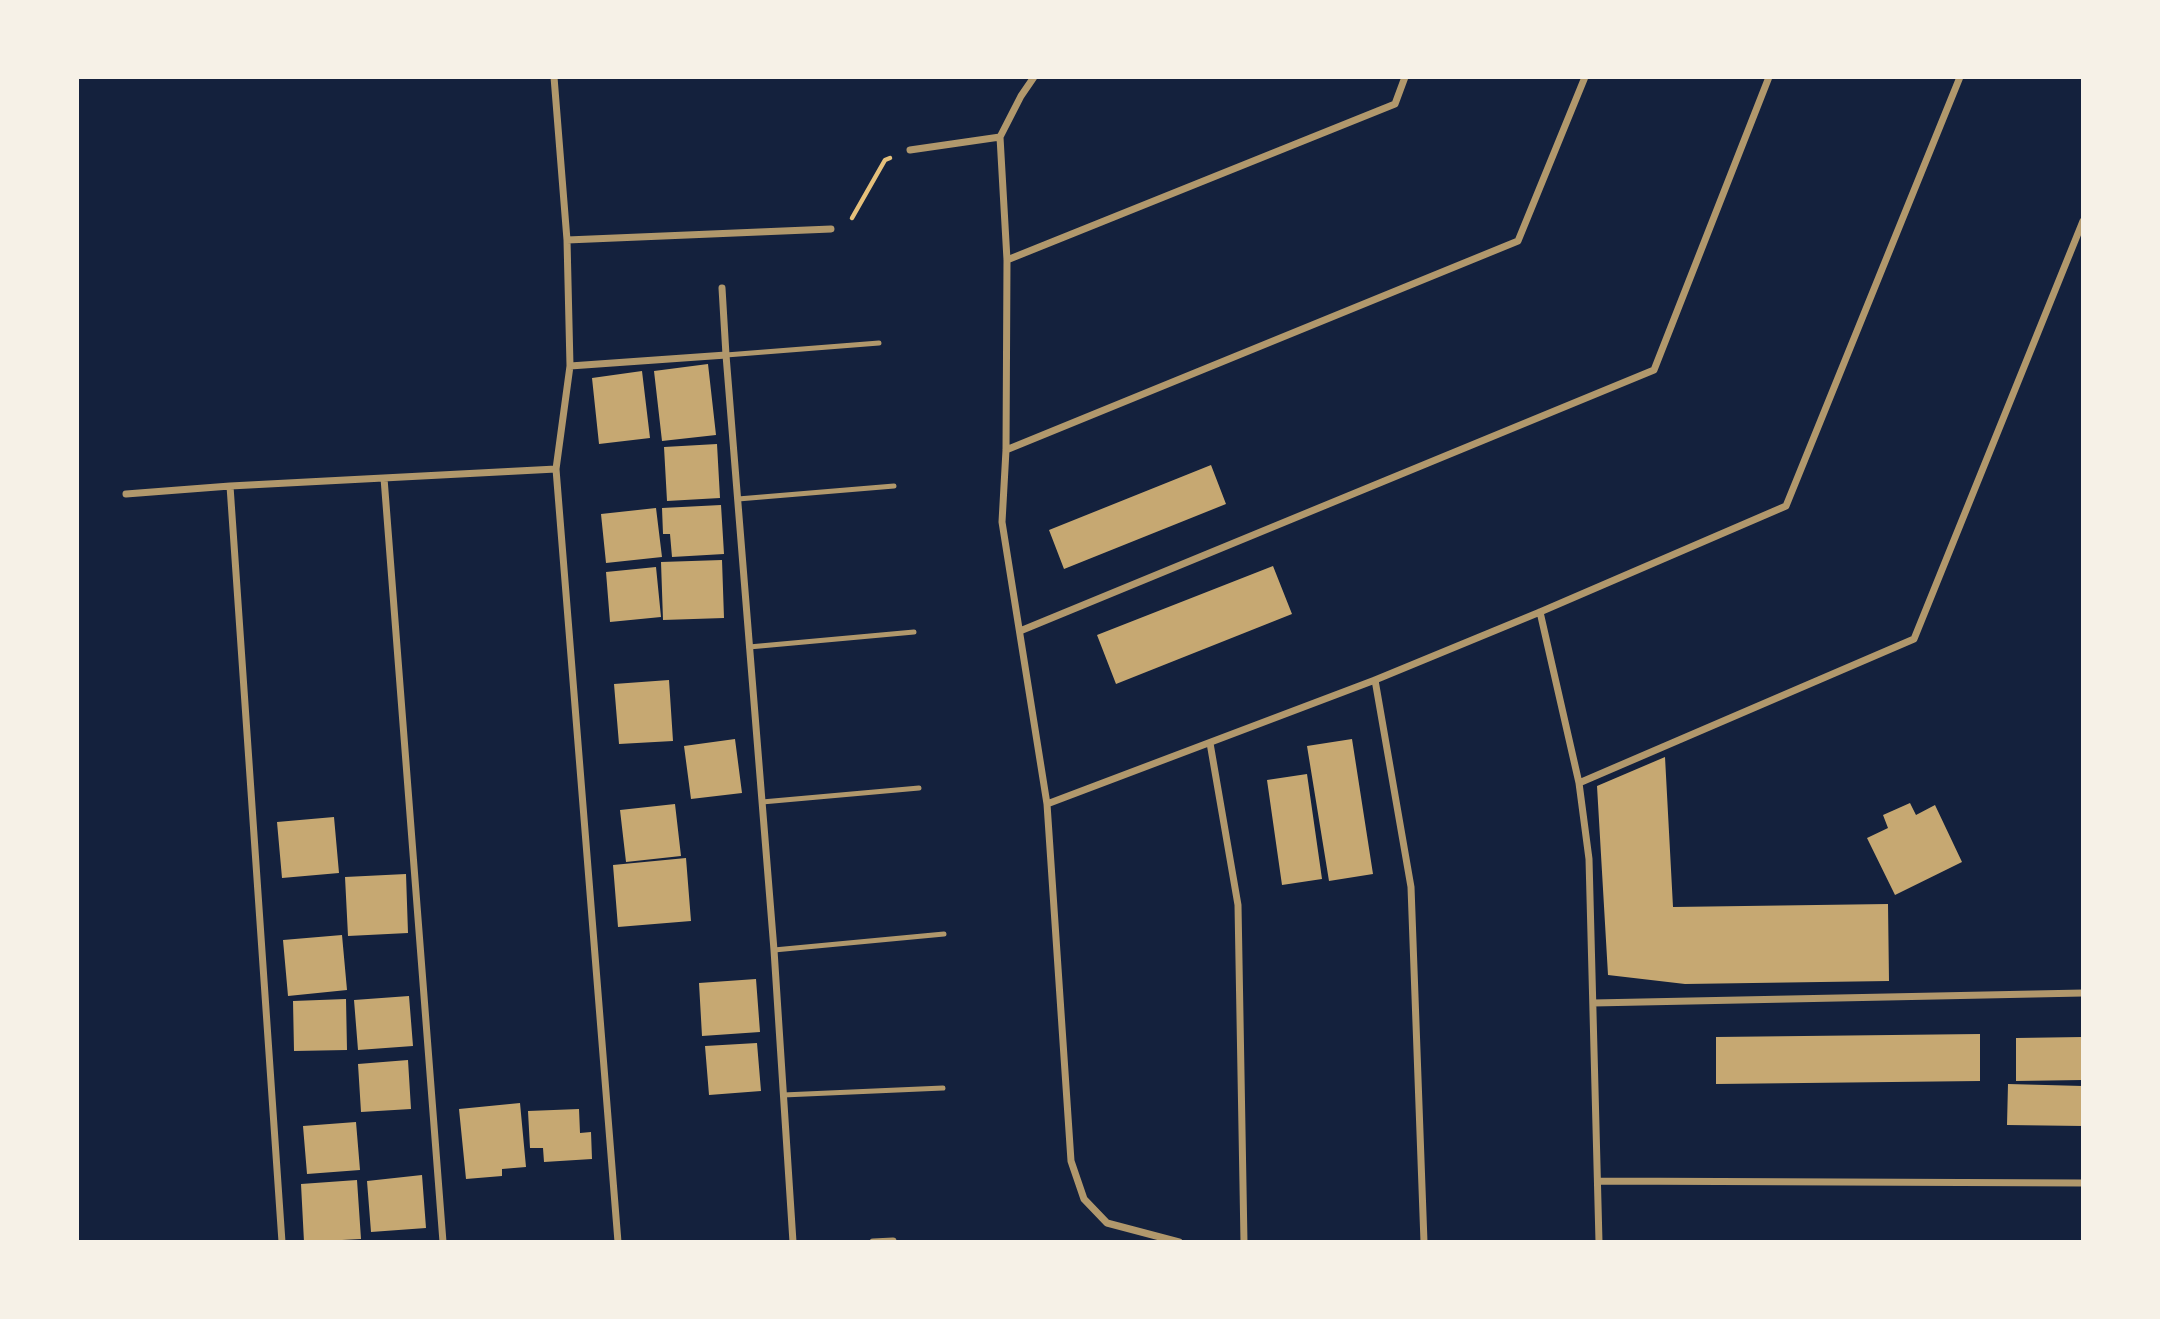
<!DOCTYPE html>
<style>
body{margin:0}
#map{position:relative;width:2160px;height:1319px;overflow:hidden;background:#14213d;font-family:"PT Sans",sans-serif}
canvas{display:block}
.frame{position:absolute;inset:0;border:79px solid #f6f1e7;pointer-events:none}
</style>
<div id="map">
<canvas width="2160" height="1319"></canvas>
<div class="frame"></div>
</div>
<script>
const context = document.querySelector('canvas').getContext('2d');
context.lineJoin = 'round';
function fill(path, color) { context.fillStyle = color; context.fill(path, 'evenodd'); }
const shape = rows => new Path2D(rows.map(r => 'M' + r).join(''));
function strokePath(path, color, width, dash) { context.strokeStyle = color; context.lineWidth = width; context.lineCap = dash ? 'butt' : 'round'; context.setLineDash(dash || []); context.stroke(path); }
const building = shape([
 [708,364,716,435,662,441,654,371],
 [642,371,650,438,599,444,592,378],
 [717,444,720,498,667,501,664,447],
 [1211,465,1226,504,1064,569,1049,530],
 [721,505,724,554,672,557,670,534,663,534,662,508],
 [656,508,662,557,606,563,601,514],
 [722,560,724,618,663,620,661,562],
 [1273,566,1292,614,1116,684,1097,635],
 [656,567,661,617,610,622,606,572],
 [669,680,673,741,619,744,614,684],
 [735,739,742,793,691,799,684,746],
 [1352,739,1373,874,1329,881,1307,746],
 [1665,757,1673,907,1888,904,1889,981,1685,984,1608,975,1597,786],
 [1307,774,1322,879,1282,885,1267,780],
 [1910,803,1916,815,1935,805,1962,862,1895,895,1867,838,1888,828,1883,815],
 [675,804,681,856,626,862,620,810],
 [334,817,339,873,282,878,277,822],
 [686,858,691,921,618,927,613,865],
 [406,874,408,933,348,936,345,877],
 [342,935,347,990,288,996,283,940],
 [756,979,760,1032,702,1036,699,983],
 [409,996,413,1046,358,1050,354,1000],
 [346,999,347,1050,294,1051,293,1001],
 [1980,1034,1980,1081,1716,1084,1716,1037],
 [2083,1037,2083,1080,2016,1081,2016,1038],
 [757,1043,761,1091,709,1095,705,1046],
 [408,1060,411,1109,361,1112,358,1064],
 [2008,1084,2083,1086,2083,1126,2007,1125],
 [520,1103,526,1167,502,1169,502,1176,466,1179,459,1109],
 [579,1109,580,1133,591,1132,592,1159,544,1162,543,1148,530,1148,528,1111],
 [356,1122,360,1170,307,1174,303,1126],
 [422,1175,426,1228,371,1232,367,1181],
 [357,1180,361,1239,304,1242,301,1184]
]);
const path = shape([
 [852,218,885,160,890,158]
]);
const service = shape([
 [726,355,879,343],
 [738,499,894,486],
 [749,647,914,632],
 [762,802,919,788],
 [774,950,944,934],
 [783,1095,943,1088]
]);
const minor = shape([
 [554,77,567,240,570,366,556,469,618,1242],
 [1034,77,1021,96,1000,137,1007,260,1006,450,1002,522,1047,804,1071,1161,1084,1199,1107,1223,1179,1242],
 [910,150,1000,137],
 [567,240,831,229],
 [1007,260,1395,104,1405,77],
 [722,288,726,355,774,950,793,1242],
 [570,366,726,355],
 [1006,450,1518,241,1585,77],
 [384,478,443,1242],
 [230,486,282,1242],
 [126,494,230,486,556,469],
 [1540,612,1579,783,1589,859,1599,1242],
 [1020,631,1654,370,1769,77],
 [1375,680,1411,887,1424,1242],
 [1210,743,1238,905,1244,1242],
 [1579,783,1914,639,2083,221],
 [1047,804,1375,680,1540,612,1786,506,1960,77],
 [1593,1003,2083,993],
 [1598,1181,2083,1183],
 [873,1242,893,1241]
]);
fill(building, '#c6a872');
strokePath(path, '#e5c07b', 4.5);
strokePath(service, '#b1986c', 5);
strokePath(minor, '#b1986c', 7);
</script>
